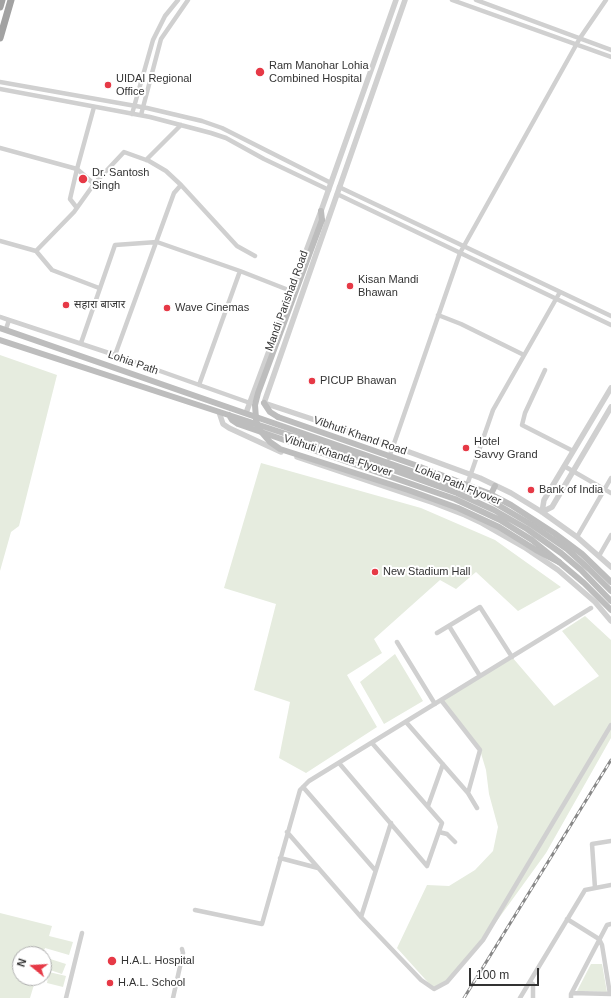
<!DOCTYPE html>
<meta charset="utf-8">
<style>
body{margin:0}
#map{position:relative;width:611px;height:998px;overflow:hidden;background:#fff;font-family:Arial,sans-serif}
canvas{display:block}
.north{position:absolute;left:12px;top:946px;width:40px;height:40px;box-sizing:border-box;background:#fff;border:1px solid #adadad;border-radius:50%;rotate:288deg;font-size:11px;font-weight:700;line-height:16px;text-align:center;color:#333}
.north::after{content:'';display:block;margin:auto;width:14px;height:18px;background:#e63946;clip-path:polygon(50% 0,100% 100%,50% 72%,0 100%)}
.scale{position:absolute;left:469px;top:968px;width:70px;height:18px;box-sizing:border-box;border:2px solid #333;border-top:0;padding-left:5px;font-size:12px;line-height:14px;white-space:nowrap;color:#333;-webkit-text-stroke:3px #fff;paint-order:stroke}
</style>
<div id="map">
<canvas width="611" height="998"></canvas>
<div class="north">N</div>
<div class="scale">100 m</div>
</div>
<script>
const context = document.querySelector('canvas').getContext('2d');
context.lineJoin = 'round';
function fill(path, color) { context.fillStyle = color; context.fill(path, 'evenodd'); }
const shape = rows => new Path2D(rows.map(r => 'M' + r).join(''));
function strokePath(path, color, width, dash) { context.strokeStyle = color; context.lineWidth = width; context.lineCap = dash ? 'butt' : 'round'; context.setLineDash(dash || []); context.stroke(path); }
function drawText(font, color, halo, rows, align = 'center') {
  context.font = font + ' Arial,"Noto Sans Devanagari",sans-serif'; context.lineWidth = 4; context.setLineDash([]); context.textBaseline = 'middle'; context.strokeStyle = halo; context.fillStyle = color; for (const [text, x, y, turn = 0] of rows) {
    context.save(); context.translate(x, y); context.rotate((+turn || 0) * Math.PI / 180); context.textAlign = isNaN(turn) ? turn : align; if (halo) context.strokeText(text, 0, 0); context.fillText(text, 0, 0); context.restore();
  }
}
const green = shape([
 [0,355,57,375,19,526,11,532,0,571],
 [261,463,421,508,495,540,561,587,518,611,476,572,456,589,440,580,374,639,382,653,347,675,377,727,306,773,279,758,290,702,254,690,276,604,224,588],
 [585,616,611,640,611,738,546,853,483,940,447,982,434,989,397,948,427,885,449,886,475,870,493,851,498,827,489,794,486,770,480,750,441,700,512,657,554,706,599,676,562,631],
 [395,654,423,701,384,724,360,682],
 [0,913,52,926,49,936,73,942,69,955,45,948,43,954,20,954,20,978,36,978,30,998,0,998],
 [47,958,66,964,62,974,44,968],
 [591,964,602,964,607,992,577,991],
 [49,972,66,976,63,987,47,983]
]);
const minor = shape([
 [452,0,611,57],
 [476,0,611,50],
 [0,82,147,108,202,121,222,128,331,183],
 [0,89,150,117,211,133,226,138,264,159,329,190],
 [132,114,153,40,165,16,178,0],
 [141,115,161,39,188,0],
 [0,148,77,169,94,107],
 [146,160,181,125],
 [339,187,611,316],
 [337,194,611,325],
 [77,208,70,199,77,169,94,184,124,152,149,161,166,171,181,185,237,246,255,256],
 [0,241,36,251,52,270,99,288],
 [36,251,74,212,94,184],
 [438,315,461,324,524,355],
 [0,317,9,320],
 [6,329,9,320,115,355,250,403],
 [81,343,115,245,157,242,240,271,291,291],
 [115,355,174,193,181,185],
 [545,370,525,413,522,425,573,451],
 [199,385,240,271],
 [389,458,460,253,580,38,606,0],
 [564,466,611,493],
 [466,488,493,410,560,292],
 [577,537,611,478],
 [599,556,611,535],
 [449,626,480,676],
 [437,633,480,607,512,657],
 [397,642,435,704],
 [441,700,480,750,468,793],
 [406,722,468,793,477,808],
 [372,743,442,823,427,866],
 [339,763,427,866],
 [303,787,375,870],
 [428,806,443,764],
 [287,832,361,917,421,980,434,989,447,982,483,940,611,725],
 [439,832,447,834,455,842],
 [280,858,318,868],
 [595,888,592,844,611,841],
 [195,910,262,924,300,790,309,781,591,608],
 [361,917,391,823],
 [567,919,599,939,602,945,610,994],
 [530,982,533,984,533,998],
 [572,993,611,994],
 [66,998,82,933],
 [173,998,183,953,182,949],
 [520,998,585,890,611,885],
 [571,998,571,994,607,925,611,924]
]);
const tertiary = shape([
 [405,0,264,403,393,446,480,478,511,493,542,512,577,537,611,567],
 [219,412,223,424,229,428,281,452],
 [246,413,321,211,396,0],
 [297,457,434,503,465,515,482,523,524,547,558,570,595,602,611,621],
 [542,512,544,500,611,388],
 [542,512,552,507,611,407]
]);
const secondary = shape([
 [321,211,322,220],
 [0,328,469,491,488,499,532,525,567,549,589,569,611,591],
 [0,340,253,423,368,461,457,493,494,510,527,529,561,553,581,570,611,601],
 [264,403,270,412,278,417],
 [229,415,232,420,238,424,455,499,500,520,532,540,559,562,584,583,611,610],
 [489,498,495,486]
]);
const trunk = shape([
 [0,7,2,0],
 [0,38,11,0]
]);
const rail = shape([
 [464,998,611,760]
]);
const secondaryBridge = shape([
 [322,220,258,393,255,405,256,419,258,428,270,442,280,449,408,490,458,508,499,527,536,550,559,562],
 [278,417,415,465,488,493,511,505,554,533,582,554,611,582]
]);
const markers = [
 [260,72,5,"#e63946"],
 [108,85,4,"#e63946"],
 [83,179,5,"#e63946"],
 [350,286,4,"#e63946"],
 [66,305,4,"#e63946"],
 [167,308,4,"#e63946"],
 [312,381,4,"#e63946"],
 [466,448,4,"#e63946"],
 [531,490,4,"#e63946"],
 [375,572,4,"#e63946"],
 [112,961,5,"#e63946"],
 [110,983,4,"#e63946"]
];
const poiNames = [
 ["Ram Manohar Lohia",269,66],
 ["Combined Hospital",269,79],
 ["UIDAI Regional",116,79],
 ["Office",116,92],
 ["Dr. Santosh",92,173],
 ["Singh",92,186],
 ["Kisan Mandi",358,280],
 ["Bhawan",358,293],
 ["सहारा बाजार",74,305],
 ["Wave Cinemas",175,308],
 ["PICUP Bhawan",320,381],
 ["Hotel",474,442],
 ["Savvy Grand",474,455],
 ["Bank of India",539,490],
 ["New Stadium Hall",383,572],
 ["H.A.L. Hospital",121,961],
 ["H.A.L. School",118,983]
];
const streetNames = [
 ["Mandi Parishad Road",287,301,-70],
 ["Lohia Path",133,363,19],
 ["Vibhuti Khand Road",360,436,19],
 ["Vibhuti Khanda Flyover",338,456,18],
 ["Lohia Path Flyover",458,485,22]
];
fill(green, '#e6ecdf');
strokePath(minor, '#d0d0d0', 4.5);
strokePath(tertiary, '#d0d0d0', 5.5);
strokePath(secondary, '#bdbdbd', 6);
strokePath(trunk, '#a2a2a2', 7);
strokePath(rail, '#888', 3);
strokePath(rail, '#fff', 1.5, [4.5]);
strokePath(secondaryBridge, '#bdbdbd', 6);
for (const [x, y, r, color] of markers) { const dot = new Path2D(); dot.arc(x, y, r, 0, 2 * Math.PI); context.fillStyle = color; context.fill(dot); strokePath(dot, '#fff', 1.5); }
drawText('11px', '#333', '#fff', poiNames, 'left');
drawText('11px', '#333', '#fff', streetNames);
</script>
